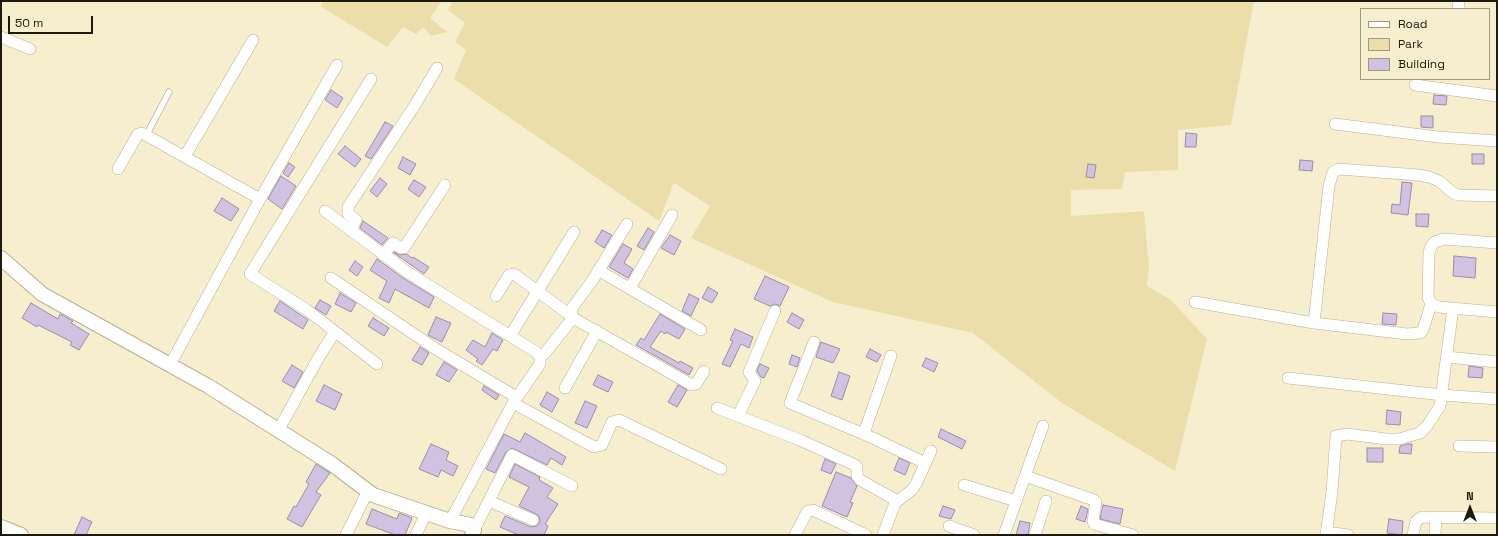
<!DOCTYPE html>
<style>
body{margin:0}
#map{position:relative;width:1498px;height:536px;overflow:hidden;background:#f7eecd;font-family:"Space Grotesk",sans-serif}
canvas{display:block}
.frame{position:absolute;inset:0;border:2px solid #1c190d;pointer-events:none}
.legend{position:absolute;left:1360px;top:8px;width:130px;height:72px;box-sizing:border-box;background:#f7eecd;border:1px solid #9f9980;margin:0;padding:5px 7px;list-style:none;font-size:12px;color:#1c190d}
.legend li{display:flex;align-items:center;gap:8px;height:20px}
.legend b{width:20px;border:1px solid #9f9980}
.north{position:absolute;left:1450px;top:488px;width:40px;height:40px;-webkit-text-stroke:3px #f7eecd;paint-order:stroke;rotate:0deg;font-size:11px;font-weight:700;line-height:16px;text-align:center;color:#1c190d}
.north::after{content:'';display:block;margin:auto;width:14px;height:18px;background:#1c190d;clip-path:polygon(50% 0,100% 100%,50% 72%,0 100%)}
.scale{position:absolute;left:8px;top:16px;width:85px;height:18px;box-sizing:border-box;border:2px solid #1c190d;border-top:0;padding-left:5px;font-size:12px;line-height:14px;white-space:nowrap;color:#1c190d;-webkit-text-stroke:3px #f7eecd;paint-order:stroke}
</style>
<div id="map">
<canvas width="1498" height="536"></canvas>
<div class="frame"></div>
<ul class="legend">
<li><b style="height:5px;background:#fff"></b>Road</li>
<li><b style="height:11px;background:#ecdeaa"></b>Park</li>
<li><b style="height:11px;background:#d0c2e0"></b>Building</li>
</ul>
<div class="north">N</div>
<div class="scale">50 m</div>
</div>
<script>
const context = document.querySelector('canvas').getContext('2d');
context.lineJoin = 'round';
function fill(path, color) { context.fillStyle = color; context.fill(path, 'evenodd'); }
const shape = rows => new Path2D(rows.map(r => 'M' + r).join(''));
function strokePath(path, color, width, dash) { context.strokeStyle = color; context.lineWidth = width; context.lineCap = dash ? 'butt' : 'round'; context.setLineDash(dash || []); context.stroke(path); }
const green = shape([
 [324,1,442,1,430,18,447,32,431,36,423,27,416,34,403,27,387,47,320,6],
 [453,1,1254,1,1231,125,1178,130,1178,170,1125,172,1122,189,1071,190,1071,216,1144,211,1149,267,1147,286,1171,300,1207,339,1175,471,1062,403,973,333,833,302,691,238,710,206,674,183,659,221,454,79,466,50,455,42,465,23,448,10]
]);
const building = shape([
 [331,90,343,98,337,108,325,100,331,90],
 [1434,95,1447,96,1446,105,1433,104,1434,95],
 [1421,116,1433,116,1433,128,1421,127,1421,116],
 [385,122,393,126,371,159,365,156,385,122],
 [1186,133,1197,134,1196,147,1185,147,1186,133],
 [345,146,361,159,355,167,338,154,345,146],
 [1472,154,1484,154,1484,164,1472,164,1472,154],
 [403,157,416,164,410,175,398,168,403,157],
 [1300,160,1313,161,1312,171,1299,170,1300,160],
 [289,163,295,167,288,177,283,173,289,163],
 [1088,164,1096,165,1094,178,1086,177,1088,164],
 [281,176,296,186,282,209,268,199,281,176],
 [380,178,387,184,377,197,370,191,380,178],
 [414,180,426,187,419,197,408,189,414,180],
 [1402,182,1412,183,1408,215,1391,213,1392,204,1400,205,1402,182],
 [222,198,239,209,231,221,214,211,222,198],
 [1416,214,1429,214,1428,227,1416,226,1416,214],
 [363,221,388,238,382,245,360,228,363,221],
 [648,228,654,232,644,250,637,246,648,228],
 [602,230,612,235,604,248,595,242,602,230],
 [670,235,681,241,674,255,661,248,670,235],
 [623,244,632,249,624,263,633,269,628,278,609,267,623,244],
 [394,252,401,255,407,254,412,258,413,257,429,267,424,274,394,253,394,252],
 [1454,256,1476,258,1475,278,1453,276,1454,256],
 [377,259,403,278,434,297,429,308,395,289,389,303,379,298,387,281,370,270,377,259],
 [355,261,363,267,357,276,349,270,355,261],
 [765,276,789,287,780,306,775,304,770,306,754,299,765,276],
 [708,287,718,293,712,303,702,298,708,287],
 [340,293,356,303,351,312,335,304,340,293],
 [689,294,699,299,691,316,682,311,689,294],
 [320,300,331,306,326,315,315,308,320,300],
 [280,301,308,320,303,329,274,311,280,301],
 [31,303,58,319,60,314,73,321,71,323,89,334,79,350,70,345,72,342,38,325,37,327,22,318,31,303],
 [792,313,804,320,799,329,787,322,792,313],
 [1383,313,1397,314,1396,325,1382,324,1383,313],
 [660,314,685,329,679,339,666,332,665,334,661,331,650,347,679,363,680,361,693,368,689,375,636,345,641,338,644,340,660,314],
 [436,317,451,323,442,342,428,335,436,317],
 [373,318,389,328,384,336,368,326,373,318],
 [735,329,753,337,749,348,741,344,730,367,722,364,733,341,730,340,735,329],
 [492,333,503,340,497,351,493,349,482,365,476,361,478,359,466,350,473,340,485,347,492,333],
 [821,342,840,349,833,363,816,357,821,342],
 [420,347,429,353,422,365,412,360,420,347],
 [870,349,881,355,877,362,866,357,870,349],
 [792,355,800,358,797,367,789,364,792,355],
 [926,358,938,363,934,372,922,366,926,358],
 [444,362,457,370,449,382,436,375,444,362],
 [760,364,769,368,764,378,761,377,757,371,760,364],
 [292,365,303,372,294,388,282,381,292,365],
 [1469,366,1483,368,1482,378,1468,377,1469,366],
 [839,372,850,376,842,400,831,396,839,372],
 [598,375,613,382,608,392,593,385,598,375],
 [324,385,342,394,335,410,316,401,324,385],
 [678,385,687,390,677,407,668,402,678,385],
 [484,386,499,395,496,400,482,390,484,386],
 [547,392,559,399,552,412,540,405,547,392],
 [585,401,597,406,587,428,575,423,585,401],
 [1387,410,1401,412,1400,425,1386,424,1387,410],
 [941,429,966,441,962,449,938,437,941,429],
 [525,433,566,457,562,465,551,458,547,465,512,448,506,452,495,473,486,469,504,434,520,442,525,433],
 [431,444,449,452,446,460,458,466,453,476,441,470,438,477,419,469,431,444],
 [1408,444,1412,444,1411,454,1399,453,1400,446,1408,444],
 [1367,448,1383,448,1383,462,1367,462,1367,448],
 [899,458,910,463,905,475,894,470,899,458],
 [825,459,836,464,831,474,821,470,825,459],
 [316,464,330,473,316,492,321,495,302,527,287,519,294,506,296,507,309,484,306,482,316,464],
 [515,464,540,477,539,480,553,488,547,497,558,504,545,524,548,526,544,535,519,535,500,527,505,516,531,527,537,526,540,522,539,516,536,514,519,506,529,487,509,477,515,464],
 [836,472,851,478,857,486,850,502,853,503,847,517,822,506,836,472],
 [1103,505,1123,509,1120,524,1100,519,1103,505],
 [943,506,955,510,951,519,939,516,943,506],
 [1081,506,1088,509,1085,522,1076,519,1081,506],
 [372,509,397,519,399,513,412,518,405,535,395,535,366,524,372,509],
 [82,517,92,522,86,535,74,535,82,517],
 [1389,519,1403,521,1402,535,1387,533,1389,519],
 [1020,521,1030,523,1028,535,1016,535,1020,521]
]);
const service = shape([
 [147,134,169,92]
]);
const minor = shape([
 [1458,9,1459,1],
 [1,37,30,49],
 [371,79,250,274,307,310,377,364],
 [1415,85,1497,96],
 [1335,124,1438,137,1497,141],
 [185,156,253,40],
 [118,169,138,134,142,133,260,199],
 [325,211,407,272,536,352,540,356,540,364,513,403,450,521],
 [351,231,356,220,348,214,348,207,415,105,437,68],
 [1497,243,1444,239,1435,242,1432,245,1429,252,1428,297,1431,304,1439,307,1497,312],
 [383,255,393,243,401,248,404,248,445,185],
 [598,270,701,330],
 [331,278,436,349,516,397],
 [630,288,672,215],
 [496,296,509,275,514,274,570,315],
 [1195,302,1314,323,1407,334,1420,333,1423,330,1431,304],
 [571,319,572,308,592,281,627,224],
 [1314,323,1329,186,1333,172,1339,169,1418,175,1429,177,1439,181,1452,192,1458,195,1497,196],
 [510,336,574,232],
 [814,342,790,403,873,438,925,463],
 [540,356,545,353,573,318,692,385,696,384,704,371],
 [1447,357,1497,362],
 [170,365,260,199,337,65],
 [1288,378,1442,395,1497,399],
 [565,388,597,331],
 [513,403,594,447,602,445,612,422,619,420,721,469],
 [717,408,800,440,855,465,857,467,857,476,860,480,894,499,895,503,883,535],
 [738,416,755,381,749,372,775,311],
 [278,431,319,357,334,333],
 [864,433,891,356],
 [1459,446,1497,447],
 [1025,476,1094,500,1096,502,1093,521,1094,524,1133,535],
 [964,485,1016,501],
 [489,501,533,520],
 [895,503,912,490,916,484,931,451],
 [949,526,974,535],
 [474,530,512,455,572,486],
 [1326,532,1348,535],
 [346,535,368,491],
 [416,535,426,513],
 [795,535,807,512,813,510,866,535],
 [1004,535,1043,426],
 [1035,535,1046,501],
 [1326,535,1332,492,1336,436,1347,434,1386,439,1399,439,1420,433,1427,426,1440,406,1453,308],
 [1413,535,1416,521,1422,517,1497,518],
 [1435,535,1436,517]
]);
const tertiary = shape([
 [1,258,42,294,208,386,332,464,373,495,450,521,471,525,474,530,472,535],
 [1,527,21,535]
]);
fill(green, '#ecdeaa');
fill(building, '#d0c2e0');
strokePath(building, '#9b8daa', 1);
strokePath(service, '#b8b090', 7);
strokePath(minor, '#b8b090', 12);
strokePath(tertiary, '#b8b090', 16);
strokePath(service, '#fff', 5.5);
strokePath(minor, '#fff', 11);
strokePath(tertiary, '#fff', 14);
</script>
